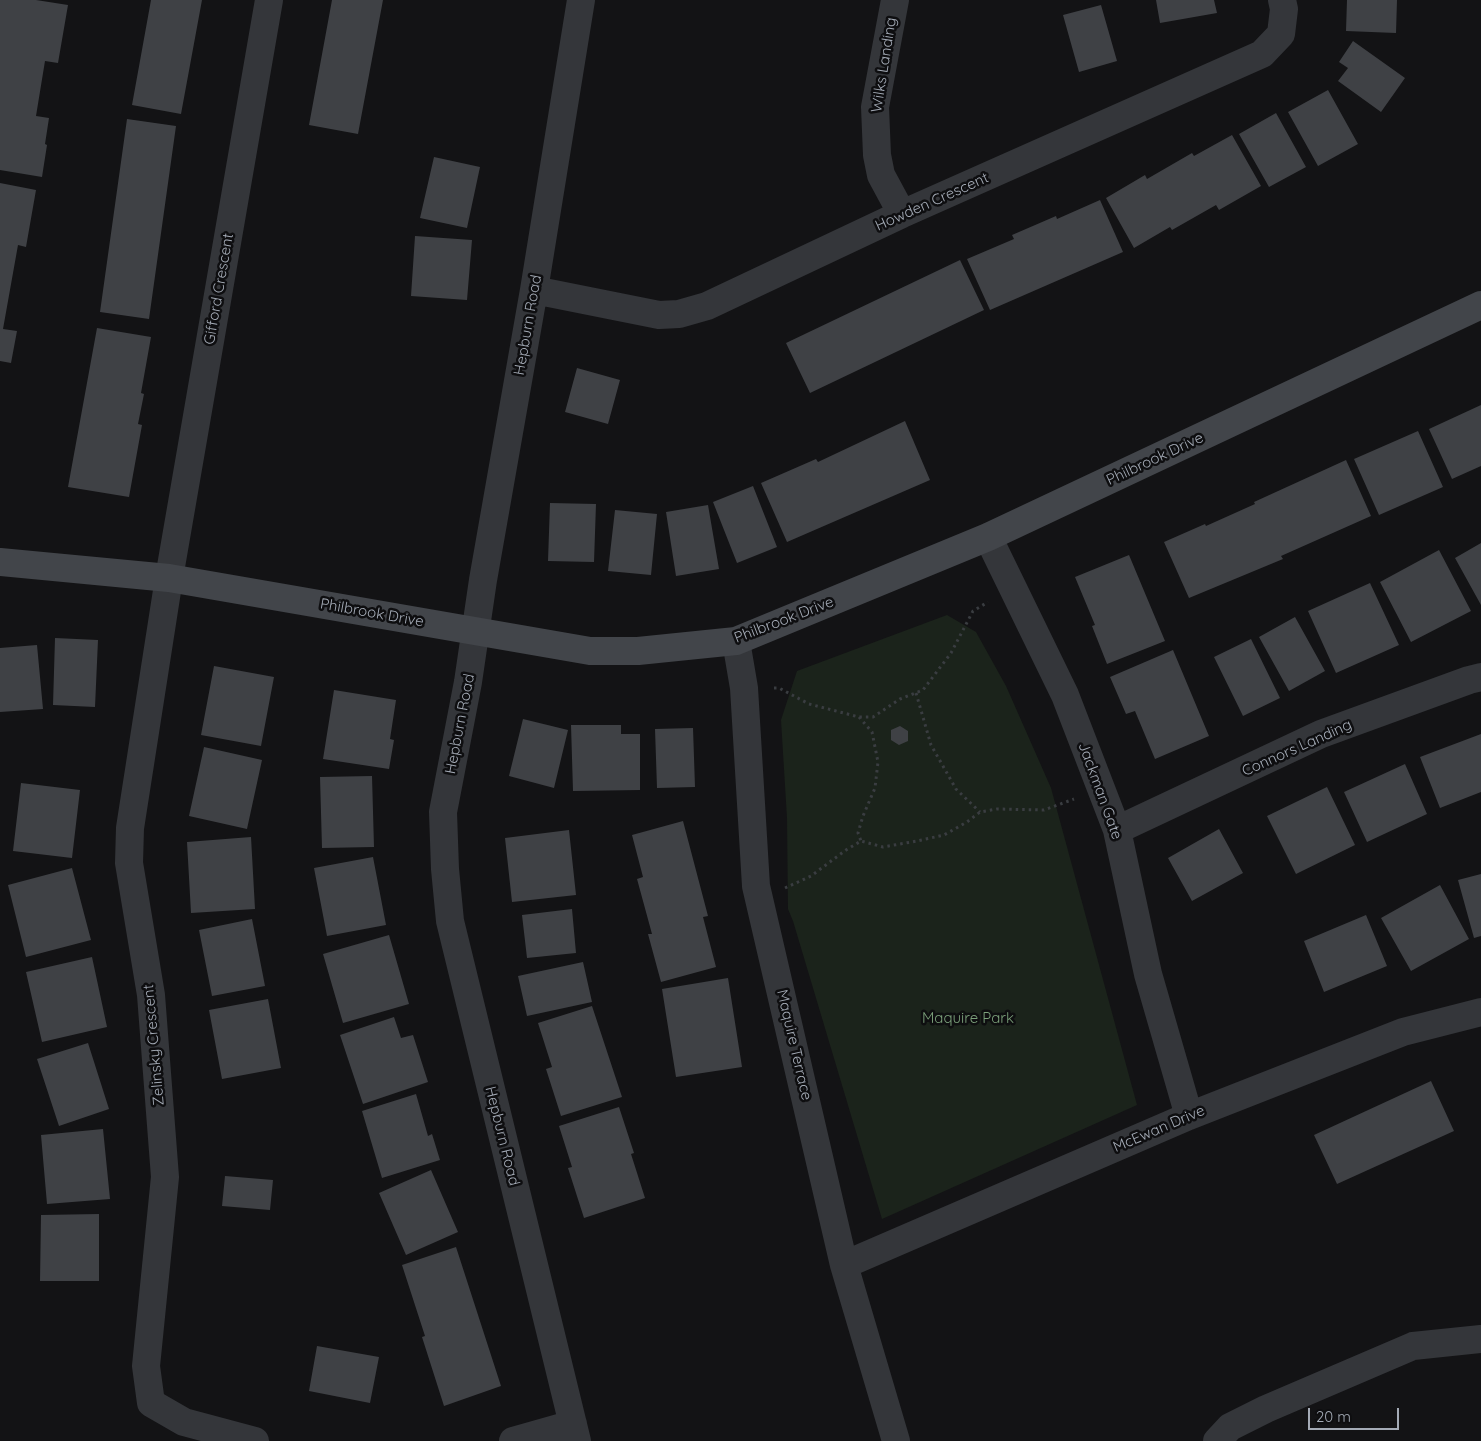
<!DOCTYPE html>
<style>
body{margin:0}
#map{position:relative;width:1481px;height:1441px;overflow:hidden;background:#131315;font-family:Quicksand,sans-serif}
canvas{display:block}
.scale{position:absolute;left:1308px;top:1408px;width:91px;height:22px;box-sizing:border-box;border:2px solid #a4abb6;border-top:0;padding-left:6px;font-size:15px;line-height:18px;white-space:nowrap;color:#a4abb6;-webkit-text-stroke:4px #0e0e10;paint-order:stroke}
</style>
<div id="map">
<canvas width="1481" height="1441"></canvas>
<div class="scale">20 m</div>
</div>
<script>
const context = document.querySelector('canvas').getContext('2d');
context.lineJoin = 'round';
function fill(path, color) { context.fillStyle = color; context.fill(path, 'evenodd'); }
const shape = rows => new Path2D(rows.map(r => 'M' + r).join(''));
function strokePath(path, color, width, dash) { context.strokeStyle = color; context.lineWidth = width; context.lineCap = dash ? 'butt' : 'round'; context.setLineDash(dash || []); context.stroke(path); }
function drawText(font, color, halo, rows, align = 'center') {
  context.font = font + ' Quicksand,sans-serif'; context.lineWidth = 5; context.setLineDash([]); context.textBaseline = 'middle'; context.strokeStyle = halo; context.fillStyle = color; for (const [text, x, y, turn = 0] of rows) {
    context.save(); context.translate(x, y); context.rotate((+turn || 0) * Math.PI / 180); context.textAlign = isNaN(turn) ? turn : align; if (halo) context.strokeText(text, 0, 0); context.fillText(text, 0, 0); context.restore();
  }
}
const green = shape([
 [947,615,976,632,1006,686,1051,788,1137,1105,882,1219,793,921,788,909,787,818,781,720,797,671]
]);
const building = shape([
 [0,0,36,0,68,5,58,63,45,61,36,116,49,118,45,144,47,145,42,177,0,170],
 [151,0,202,0,181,114,132,105],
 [332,0,383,0,358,134,309,125],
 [1156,0,1214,0,1217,13,1160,23],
 [1347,0,1397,0,1396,33,1346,31],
 [1101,5,1117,61,1079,72,1063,15],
 [1353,41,1405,78,1381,112,1338,81,1348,68,1339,62],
 [1328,90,1358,144,1318,166,1288,112],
 [1276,113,1306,167,1269,187,1239,134],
 [127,119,176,126,149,319,100,312],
 [1232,135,1261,186,1219,210,1216,205,1172,230,1170,227,1134,248,1106,198,1145,175,1147,179,1192,153,1194,156],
 [434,157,480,167,467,228,420,218],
 [0,183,36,190,26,247,18,245,3,329,17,331,11,363,0,361],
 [1100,200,1123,252,990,310,967,259,1014,239,1012,235,1056,216,1057,219],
 [415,236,472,240,467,300,411,296],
 [960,260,984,310,810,393,786,343],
 [97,328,151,337,141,393,144,394,138,424,142,425,129,497,68,487],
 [577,368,620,380,608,424,565,412],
 [1481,405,1481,466,1452,479,1429,429],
 [905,421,930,480,787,542,761,483,816,459,818,462],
 [1418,431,1443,487,1379,515,1354,459],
 [1346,460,1371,516,1281,556,1283,559,1189,598,1164,542,1205,524,1206,526,1255,504,1254,502],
 [753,486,777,547,737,563,713,502],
 [550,503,596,504,594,562,548,561],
 [708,505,719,569,676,576,666,512],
 [615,510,657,514,651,575,608,571],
 [1481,543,1481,605,1455,558],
 [1439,550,1471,611,1411,642,1380,582],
 [1129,555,1165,641,1107,664,1092,626,1095,625,1075,577],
 [1370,583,1399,645,1336,673,1308,611],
 [1295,617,1325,671,1289,691,1259,637],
 [55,638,98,640,95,707,53,705],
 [1251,639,1280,698,1243,716,1214,657],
 [37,645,43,709,0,712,0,648],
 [1173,650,1209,736,1155,759,1135,711,1126,714,1110,677],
 [214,666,274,677,261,746,201,735],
 [334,690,396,700,390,739,394,740,389,769,323,759],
 [523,719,568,730,554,788,509,776],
 [571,725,621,725,621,734,640,734,640,790,573,791],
 [900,726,908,731,908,741,899,745,891,740,891,730],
 [693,728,695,787,657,788,655,729],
 [1481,734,1481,792,1440,808,1420,757],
 [204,747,262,760,247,829,189,816],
 [1405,764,1427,814,1367,842,1344,792],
 [372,776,374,847,322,848,320,777],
 [21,783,80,790,72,858,13,851],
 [1327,787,1355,845,1296,874,1267,816],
 [683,821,708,916,703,917,716,967,661,982,648,934,652,934,637,879,643,877,632,835],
 [1219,829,1243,873,1192,901,1168,858],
 [569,830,576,895,512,902,505,838],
 [251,837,255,909,191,913,187,842],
 [373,857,386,925,327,936,314,868],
 [72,868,91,940,26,957,8,885],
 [1481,874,1481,936,1474,938,1458,880],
 [1440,885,1469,939,1411,971,1381,918],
 [572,909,576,953,527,958,522,915],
 [1366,915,1387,966,1324,992,1304,941],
 [252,919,265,986,212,996,199,930],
 [389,935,409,1004,343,1023,323,954],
 [92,957,107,1027,42,1042,26,972],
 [583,962,592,1002,527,1016,518,976],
 [728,978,742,1067,676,1077,662,989],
 [268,999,281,1068,222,1079,209,1010],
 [592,1006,622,1097,561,1116,546,1069,552,1067,538,1023],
 [394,1017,401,1038,413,1035,428,1082,363,1104,340,1035],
 [88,1043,109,1109,59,1126,37,1059],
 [1431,1081,1454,1131,1337,1184,1314,1135],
 [416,1094,428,1136,432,1134,440,1160,382,1178,362,1111],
 [619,1107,634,1153,631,1154,645,1198,584,1218,568,1168,572,1167,559,1126],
 [103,1129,110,1199,47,1204,41,1135],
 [431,1170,458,1232,406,1255,379,1193],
 [225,1176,273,1180,270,1210,222,1206],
 [99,1214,99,1281,40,1281,41,1215],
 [456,1247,501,1386,444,1406,422,1337,425,1336,402,1265],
 [317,1346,379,1357,370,1403,309,1391]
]);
const path = shape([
 [774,688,779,688,809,704,859,717,873,717,900,699,923,690,951,653,973,611,988,602],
 [916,693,931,745,956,789,980,812],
 [859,717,872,732,878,762,875,788,863,816,858,833,861,841],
 [785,888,811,876,846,850,861,841,883,847,917,841,944,835,967,822,980,812,997,809,1044,810,1074,799]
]);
const street = shape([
 [895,0,875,107,877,155,881,175,902,214],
 [534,290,659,315,679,314,707,306,902,214,1262,54,1281,34,1284,9,1282,0],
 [988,537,1065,695,1117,830,1148,974,1189,1116],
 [736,641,744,688,756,886,844,1265,896,1441],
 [1117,830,1321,734,1469,680,1481,677],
 [844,1265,1189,1116,1403,1032,1481,1012],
 [255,1441,184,1422,151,1403,146,1366,165,1177,151,995,129,863,130,828,169,578,269,0],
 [513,1441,573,1424],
 [577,1441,450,921,445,869,443,812,468,682,483,580,534,290,581,0],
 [1217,1441,1230,1427,1266,1409,1413,1346,1481,1339]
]);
const secondary = shape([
 [0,562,169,578,590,651,638,651,736,641,988,537,1481,305]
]);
const streetNames = [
 ["Wilks Landing",884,65,-81],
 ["Howden Crescent",932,202,-24],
 ["Gifford Crescent",219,289,-80],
 ["Hepburn Road",528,325,-80],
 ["Philbrook Drive",1155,459,-25],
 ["Philbrook Drive",372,613,10],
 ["Philbrook Drive",784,620,-21],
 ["Hepburn Road",460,724,-79],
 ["Connors Landing",1297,748,-24],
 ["Jackman Gate",1100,791,70],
 ["Zelinsky Crescent",154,1045,-95],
 ["Maquire Terrace",794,1045,77],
 ["McEwan Drive",1159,1129,-23],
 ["Hepburn Road",502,1136,76]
];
const parkNames = [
 ["Maquire Park",968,1018]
];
fill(green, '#1b231b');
fill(building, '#3f4145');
strokePath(path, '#3a3d41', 3, [2.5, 4]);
strokePath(street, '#34363a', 28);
strokePath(secondary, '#42454a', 28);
drawText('15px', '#a4abb6', '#0e0e10', streetNames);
drawText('15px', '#7ca17b', '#0e0e10', parkNames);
</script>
